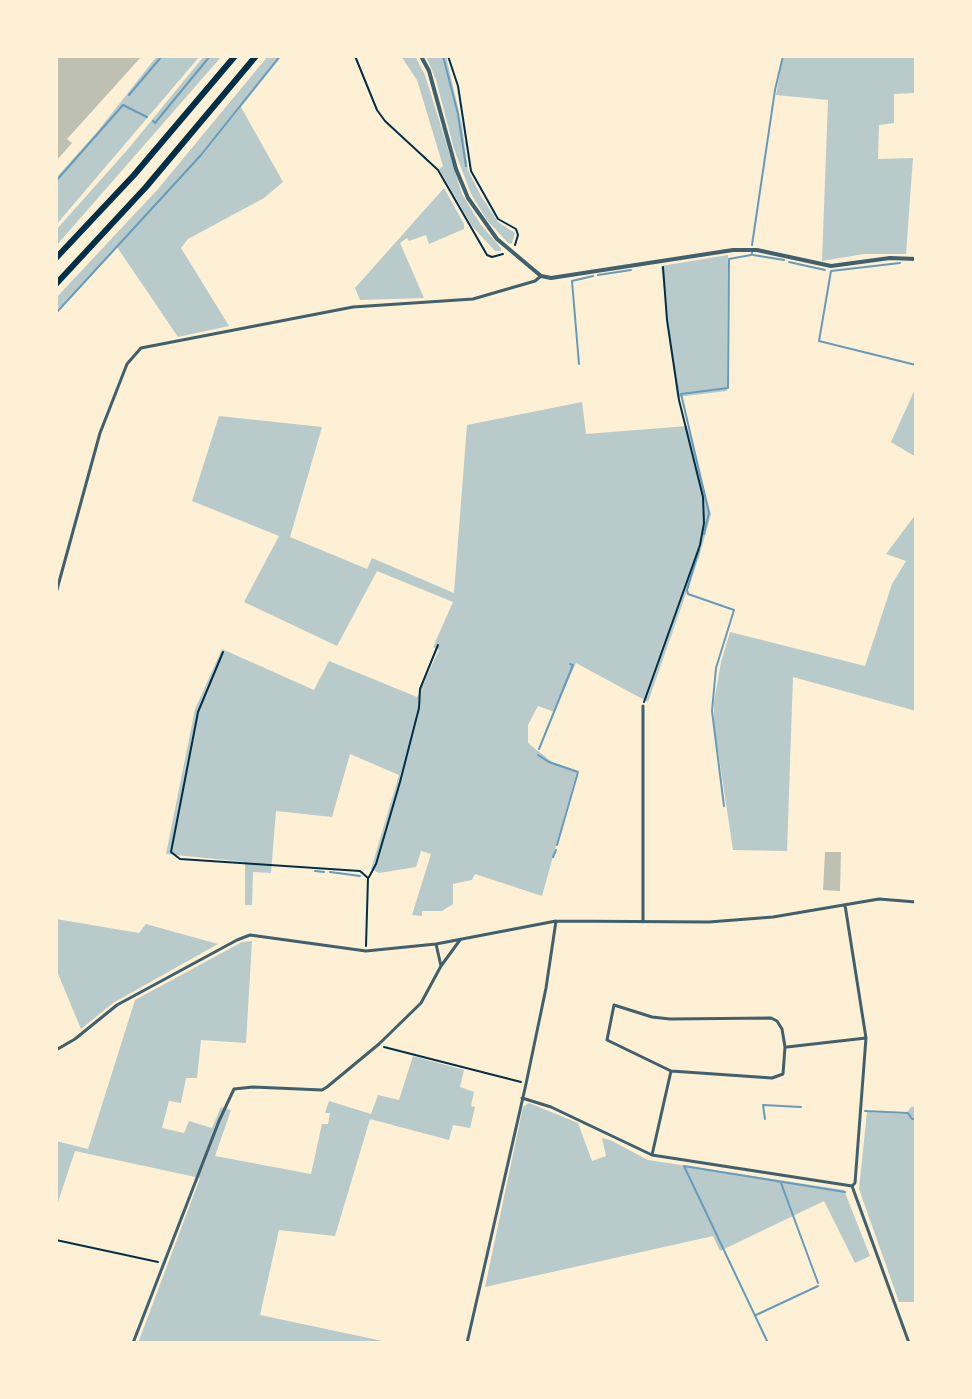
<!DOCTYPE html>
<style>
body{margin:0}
#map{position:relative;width:972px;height:1399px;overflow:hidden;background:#fdf0d5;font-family:"Archivo Narrow",sans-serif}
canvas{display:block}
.frame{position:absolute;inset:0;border:58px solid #fdf0d5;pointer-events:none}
</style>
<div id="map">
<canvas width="972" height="1399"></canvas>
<div class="frame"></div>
</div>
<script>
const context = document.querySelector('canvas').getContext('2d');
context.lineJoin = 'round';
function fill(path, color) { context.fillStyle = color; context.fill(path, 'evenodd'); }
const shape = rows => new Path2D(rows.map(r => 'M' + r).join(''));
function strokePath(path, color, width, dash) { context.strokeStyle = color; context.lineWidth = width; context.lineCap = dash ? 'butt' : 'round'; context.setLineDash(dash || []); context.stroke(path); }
const green = shape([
 [157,56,200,56,56,225,56,178,97,132],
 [204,56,222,56,56,246,56,230,129,148],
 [268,56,282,56,241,107,283,182,264,198,188,239,181,248,229,326,178,337,117,247,56,311,56,298,158,189],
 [401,56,415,56,425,75,462,194,481,225,501,248,501,251,495,251,472,226,439,169,443,166,417,80],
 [426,56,446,56,462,125,468,170,481,196,498,222,515,233,512,243,509,244,487,220,471,194,454,149,436,80],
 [783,56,916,56,914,93,894,94,894,123,879,125,878,159,913,158,906,254,864,254,822,261,828,100,776,95],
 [444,188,464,224,464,229,429,244,426,235,409,241,407,238,400,243,424,298,360,300,355,288],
 [728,255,727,391,677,397,661,266],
 [916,387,916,457,891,442],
 [582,402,586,434,687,426,711,514,700,554,648,702,576,663,554,712,538,706,528,725,528,743,552,762,577,771,542,896,475,874,472,880,453,884,453,904,442,911,422,911,422,916,412,915,431,854,421,851,416,867,379,873,371,869,399,775,350,754,332,817,276,811,271,873,253,872,252,905,245,905,245,862,166,854,195,709,222,649,314,690,329,661,417,697,439,650,433,647,453,602,377,571,337,646,244,602,279,536,192,501,219,416,322,427,290,537,367,569,372,558,454,593,467,425],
 [916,514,916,711,793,677,787,851,733,850,714,724,714,702,721,662,730,632,865,666,892,584,906,561,886,554],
 [56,919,139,933,146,924,218,944,113,1003,81,1029,56,969],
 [252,941,246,1043,201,1040,197,1078,186,1078,181,1103,169,1101,162,1128,184,1133,189,1121,212,1128,221,1107,231,1110,215,1156,311,1174,322,1124,328,1124,330,1113,325,1113,329,1101,371,1114,378,1095,399,1100,413,1056,464,1070,460,1087,474,1092,471,1106,475,1107,470,1128,453,1125,449,1140,370,1119,335,1236,279,1230,260,1315,392,1343,138,1343,200,1178,75,1151,56,1208,56,1141,88,1149,135,1000,242,942],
 [529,1103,578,1123,592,1161,606,1156,602,1138,610,1140,648,1160,844,1190,870,1256,855,1263,824,1201,720,1251,713,1236,485,1287,523,1107],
 [916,1106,916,1302,899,1302,859,1189,867,1112,906,1114,911,1107]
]);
const stream = shape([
 [443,56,458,114,466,166],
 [129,95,162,56],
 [153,121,155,123,210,56],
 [56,181,123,105,147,117],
 [752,245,775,90,783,56],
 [753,255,784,260],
 [789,262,825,270],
 [900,263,831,271,819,341,916,365],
 [598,275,631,270],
 [56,313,201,155,280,56],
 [579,364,572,281,593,276],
 [704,534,709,513,681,394,728,388,729,259,751,255,752,253],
 [699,550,687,590,688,594,734,610,716,668,712,711,724,806],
 [539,749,573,665,570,664],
 [538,755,549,762,578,772,557,845],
 [553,857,556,850],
 [315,871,324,872],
 [330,872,360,876],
 [865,1111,908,1113,912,1119,916,1119],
 [765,1119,763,1105,801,1107],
 [781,1183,818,1283],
 [756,1315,818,1286],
 [768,1343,684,1166,845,1192]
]);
const building = shape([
 [56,56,142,56,67,139,72,143,56,161],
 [825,852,841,852,840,891,823,890]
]);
const path = shape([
 [355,56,377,110,385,121,438,170,487,255,492,257,503,254],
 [448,56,458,86,471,171,498,219,516,229,518,235,515,245],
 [223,652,198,712,171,852,180,859,360,871,368,878,366,946],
 [644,702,700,545,704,523,703,497,679,400,667,320,663,267],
 [369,877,376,864,400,782,419,708,420,689,438,645],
 [384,1047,521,1082],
 [56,1240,158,1262]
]);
const minor = shape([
 [56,593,100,433,127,364,141,348,353,307,473,299,535,281,541,276],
 [643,706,643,922],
 [845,905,866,1038,855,1183,852,1186,909,1343],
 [441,966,460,940],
 [614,1005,652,1017,670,1019,771,1018,777,1021,782,1029,785,1047,783,1074,772,1078,671,1071,607,1040,614,1005],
 [787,1047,866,1038],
 [56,1050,75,1039,117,1005,237,940,250,935,366,951,436,944,556,921,709,922,773,917,879,899,916,902],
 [522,1098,551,1107,652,1155,852,1186],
 [652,1155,671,1071],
 [133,1343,219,1121,234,1089,253,1087,322,1090,327,1087,379,1044,421,1003,441,966,436,944],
 [467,1343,526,1084,546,988,556,921]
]);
const tertiary = shape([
 [421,56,429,71,456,169,468,198,497,239,541,276,551,278,733,250,757,250,831,266,890,258,916,259]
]);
const motorway = shape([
 [56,258,134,175,235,56],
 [56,284,146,187,256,56]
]);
fill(green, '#b9caca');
strokePath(stream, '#669bbc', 2);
fill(building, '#bec0b2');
strokePath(path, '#003049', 2);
strokePath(minor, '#3f606c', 3);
strokePath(tertiary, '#3f606c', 4);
strokePath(motorway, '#003049', 6);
</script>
